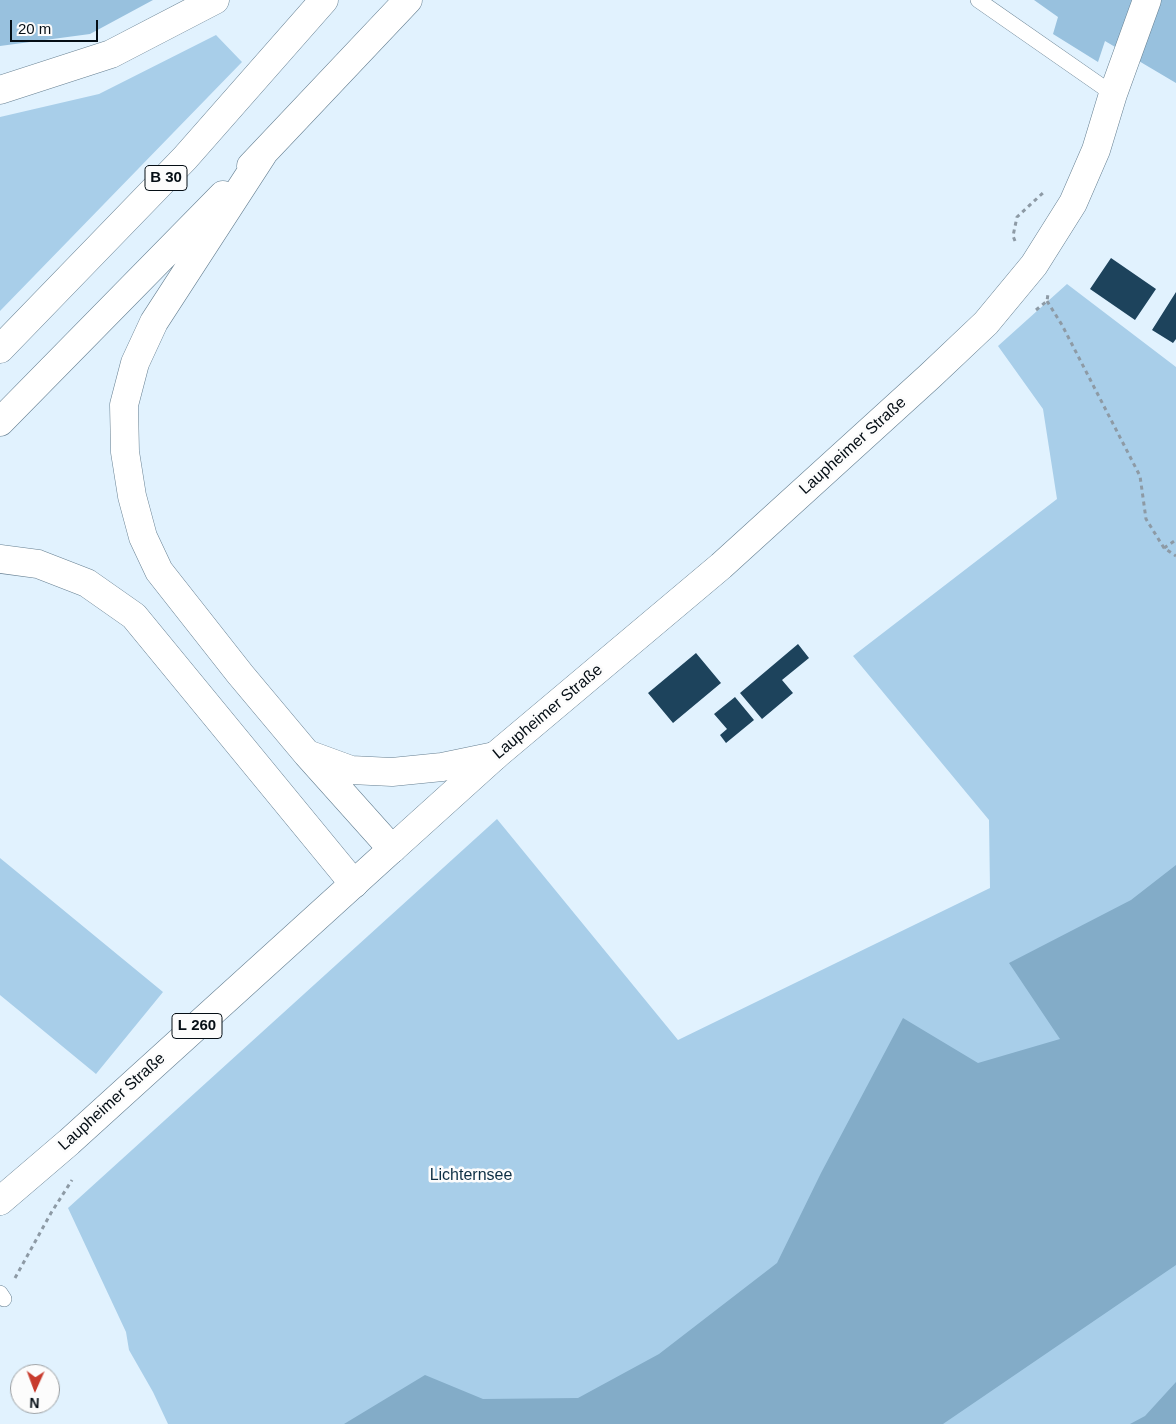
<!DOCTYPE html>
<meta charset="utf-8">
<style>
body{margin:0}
#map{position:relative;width:1176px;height:1424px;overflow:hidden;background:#e1f2fe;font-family:Arial,sans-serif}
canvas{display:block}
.north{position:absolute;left:10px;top:1364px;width:50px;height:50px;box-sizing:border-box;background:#fcfcfc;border:1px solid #999da0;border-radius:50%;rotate:182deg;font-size:14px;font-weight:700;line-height:20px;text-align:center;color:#050e15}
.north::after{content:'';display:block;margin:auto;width:18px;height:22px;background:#c83b2d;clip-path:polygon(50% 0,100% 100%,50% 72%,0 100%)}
.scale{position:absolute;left:10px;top:20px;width:88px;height:22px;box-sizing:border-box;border:2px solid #050e15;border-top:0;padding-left:6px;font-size:15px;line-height:18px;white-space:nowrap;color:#050e15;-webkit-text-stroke:4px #fcfcfc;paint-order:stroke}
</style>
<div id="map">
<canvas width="1176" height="1424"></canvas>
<div class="north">N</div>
<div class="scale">20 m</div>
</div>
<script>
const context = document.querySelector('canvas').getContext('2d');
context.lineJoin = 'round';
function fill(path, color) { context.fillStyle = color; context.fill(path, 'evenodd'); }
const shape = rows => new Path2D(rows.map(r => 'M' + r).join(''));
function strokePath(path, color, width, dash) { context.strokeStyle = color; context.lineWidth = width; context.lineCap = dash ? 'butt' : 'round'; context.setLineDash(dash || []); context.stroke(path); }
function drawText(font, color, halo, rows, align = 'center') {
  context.font = font + ' Arial,sans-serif'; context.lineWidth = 5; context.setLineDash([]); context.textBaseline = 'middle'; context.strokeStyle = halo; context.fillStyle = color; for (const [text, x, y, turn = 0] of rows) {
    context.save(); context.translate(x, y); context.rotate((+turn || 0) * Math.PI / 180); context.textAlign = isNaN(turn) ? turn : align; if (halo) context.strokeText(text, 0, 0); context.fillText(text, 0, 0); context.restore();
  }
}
const green = shape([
 [216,35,242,62,0,311,0,117,99,94],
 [1067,284,1176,367,1176,1424,168,1424,153,1392,129,1350,126,1332,68,1208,497,819,678,1040,990,888,989,820,853,656,1057,499,1043,409,998,346],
 [0,858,163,992,96,1074,0,995]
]);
const forest = shape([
 [0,0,153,0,90,34,0,46],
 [1034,0,1176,0,1176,83,1105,41,1098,62,1053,34,1058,17]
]);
const water = shape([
 [1176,865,1176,1265,943,1424,344,1424,425,1375,483,1399,578,1398,659,1354,777,1263,821,1173,903,1018,978,1063,1060,1039,1009,963,1131,900],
 [1176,1382,1176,1424,1130,1424,1145,1416]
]);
const building = shape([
 [1111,258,1156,289,1135,320,1090,289],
 [1176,292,1176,339,1173,343,1152,330],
 [798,644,809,658,782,680,793,693,762,719,740,693],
 [696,653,721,683,673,723,648,693],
 [735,697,754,720,726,743,720,735,727,729,714,714]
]);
const path = shape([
 [1015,241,1013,236,1017,217,1045,191],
 [1047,301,1062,325,1140,476,1146,519,1164,548,1176,556],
 [1036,310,1047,301,1048,294],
 [1164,548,1176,540],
 [15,1278,51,1213,72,1180]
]);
const lane = shape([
 [978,0,1113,94],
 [0,1293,4,1299]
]);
const secondary = shape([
 [392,849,495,756,721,566,930,376,986,323,1034,265,1073,203,1096,150,1113,94,1147,0]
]);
const primary = shape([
 [0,1201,69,1142,392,849]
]);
const highway = shape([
 [0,90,111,54,215,0],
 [263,154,154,322,135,363,124,405,125,452,132,496,143,537,159,571,240,674,307,754,392,849],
 [251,166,408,0],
 [0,349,185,158,324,0],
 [0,422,223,195],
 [0,559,38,564,87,583,134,616,354,884],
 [310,755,351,770,392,772,442,767,495,756]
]);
const shields = [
 [166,178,42],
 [197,1026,50]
];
const shieldNames = [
 ["B 30",166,178],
 ["L 260",197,1026]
];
const streetNames = [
 ["Laupheimer Straße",853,446,-42],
 ["Laupheimer Straße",548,712,-40],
 ["Laupheimer Straße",112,1102,-42]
];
const parkNames = [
 ["Lichternsee",471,1176]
];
fill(green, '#a8cee9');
fill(forest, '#98c1de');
fill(water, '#83acc8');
fill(building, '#1d435c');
strokePath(lane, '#657f91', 16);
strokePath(secondary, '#657f91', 29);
strokePath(primary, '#657f91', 29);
strokePath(highway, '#657f91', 29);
strokePath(path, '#8d9aa5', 3, [4, 4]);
strokePath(lane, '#fff', 15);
strokePath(secondary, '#fff', 28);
strokePath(primary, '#fff', 28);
strokePath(highway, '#fff', 28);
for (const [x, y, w] of shields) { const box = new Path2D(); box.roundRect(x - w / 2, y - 12.5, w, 25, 4); context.fillStyle = '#fcfcfc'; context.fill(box); strokePath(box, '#050e15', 1); }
drawText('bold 15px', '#050e15', null, shieldNames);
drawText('16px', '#050e15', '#fcfcfc', streetNames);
drawText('16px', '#0c2e43', '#fcfcfc', parkNames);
</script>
